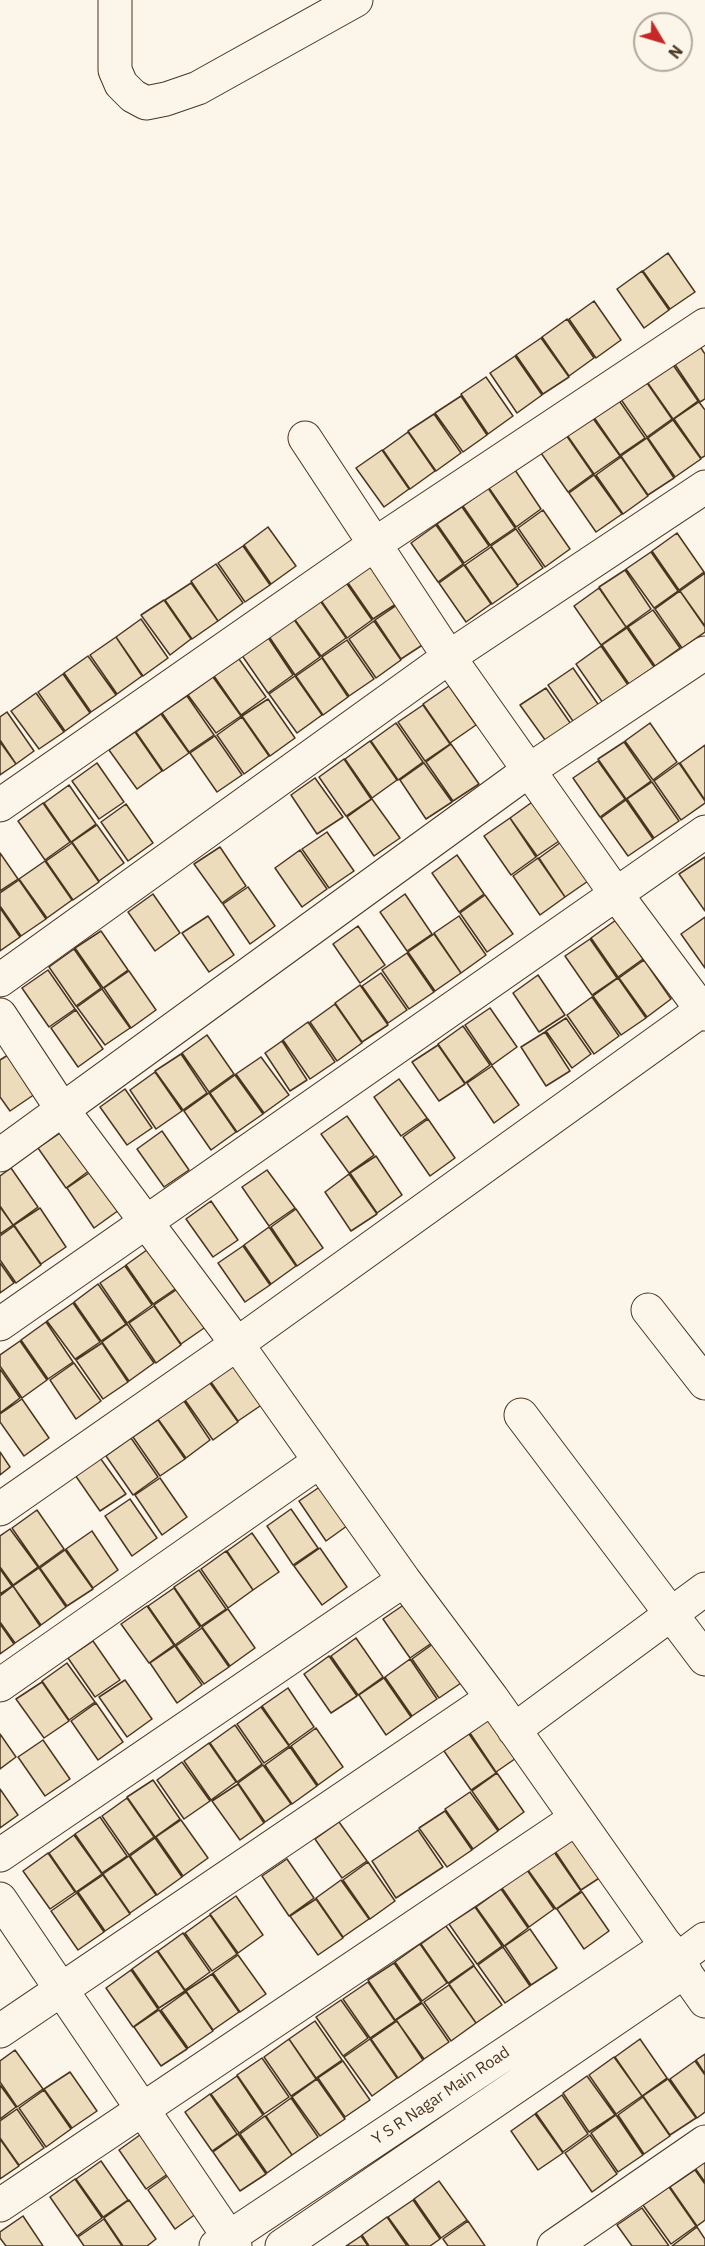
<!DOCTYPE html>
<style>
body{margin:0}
#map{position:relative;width:705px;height:2246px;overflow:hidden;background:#fbf6e9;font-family:"IBM Plex Sans",sans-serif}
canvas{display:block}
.north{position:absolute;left:633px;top:12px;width:60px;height:60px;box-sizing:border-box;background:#fbf6e9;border:2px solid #b4a999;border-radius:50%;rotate:128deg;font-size:16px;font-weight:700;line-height:24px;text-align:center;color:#4a3520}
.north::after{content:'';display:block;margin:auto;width:21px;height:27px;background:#c62828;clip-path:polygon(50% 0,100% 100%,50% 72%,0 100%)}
</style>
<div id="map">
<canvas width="705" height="2246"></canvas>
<div class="north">N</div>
</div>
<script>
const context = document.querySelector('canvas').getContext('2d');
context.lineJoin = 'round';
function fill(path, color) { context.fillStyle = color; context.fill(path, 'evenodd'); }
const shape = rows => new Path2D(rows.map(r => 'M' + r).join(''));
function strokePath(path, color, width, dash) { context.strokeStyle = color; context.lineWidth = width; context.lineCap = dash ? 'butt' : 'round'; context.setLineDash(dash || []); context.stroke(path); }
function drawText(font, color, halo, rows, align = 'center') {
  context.font = font + ' "IBM Plex Sans",sans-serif'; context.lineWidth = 4.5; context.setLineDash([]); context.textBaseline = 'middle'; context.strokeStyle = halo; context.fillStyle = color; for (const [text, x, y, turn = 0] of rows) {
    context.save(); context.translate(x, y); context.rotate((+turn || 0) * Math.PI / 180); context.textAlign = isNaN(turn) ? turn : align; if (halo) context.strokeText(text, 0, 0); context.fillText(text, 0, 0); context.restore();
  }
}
const building = shape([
 [668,253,695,292,670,309,643,271,668,253],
 [642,271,669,310,644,328,617,289,642,271],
 [594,301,621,340,596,358,569,319,594,301],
 [567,319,594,358,569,376,542,337,567,319],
 [541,338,569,377,543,394,516,355,541,338],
 [699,345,705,354,705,399,700,402,674,363,699,345],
 [515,356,542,395,517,413,490,373,515,356],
 [671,362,698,401,673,419,645,379,671,362],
 [486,377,513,416,488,434,461,394,486,377],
 [645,380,672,419,647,437,620,398,645,380],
 [461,396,487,435,463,452,435,413,461,396],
 [618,399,645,438,620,455,593,416,618,399],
 [699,402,705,410,705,456,701,458,674,419,699,402],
 [434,414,461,453,436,471,408,431,434,414],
 [592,417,620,456,594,474,567,435,592,417],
 [673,420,701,459,675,477,648,438,673,420],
 [408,432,435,471,410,489,383,450,408,432],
 [566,435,593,474,568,492,541,453,566,435],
 [647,438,674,478,648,495,621,456,647,438],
 [382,450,409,489,384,507,356,468,382,450],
 [621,457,648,496,623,514,596,475,621,457],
 [515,470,541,509,516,527,489,488,515,470],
 [594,475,622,514,596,532,569,493,594,475],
 [488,488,515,528,490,545,463,506,488,488],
 [462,507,489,546,464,563,437,524,462,507],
 [543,510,570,549,545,567,518,528,543,510],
 [436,525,463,564,438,582,411,543,436,525],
 [268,527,296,566,271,584,244,545,268,527],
 [516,529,543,568,518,585,491,546,516,529],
 [677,533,704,572,679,590,652,551,677,533],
 [243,546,270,585,245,602,218,563,243,546],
 [491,547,518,586,492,604,465,565,491,547],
 [651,552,678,591,654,608,626,569,651,552],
 [371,563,399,602,373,619,346,580,371,563],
 [216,564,243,603,218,621,191,581,216,564],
 [464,565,491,604,466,622,439,583,464,565],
 [625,570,651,609,626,627,599,587,625,570],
 [705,573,705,626,680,591,705,573],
 [345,581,372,620,347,638,320,599,345,581],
 [191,583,218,621,192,639,165,600,191,583],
 [599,588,626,627,601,645,574,606,599,588],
 [680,591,705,627,705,632,682,648,655,609,680,591],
 [319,599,346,638,321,656,293,617,319,599],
 [164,600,191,639,170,655,141,615,164,600],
 [400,603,427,642,401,659,375,620,400,603],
 [653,610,680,648,655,666,628,627,653,610],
 [293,618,320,657,295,675,268,635,293,618],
 [141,619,168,658,143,676,116,637,141,619],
 [374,621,401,660,376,678,349,639,374,621],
 [627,628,654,667,629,684,602,645,627,628],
 [267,636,293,675,268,693,241,654,267,636],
 [116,637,142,676,117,694,90,655,116,637],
 [347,640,374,679,349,696,322,657,347,640],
 [601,646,628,685,603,703,576,664,601,646],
 [88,656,116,695,91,712,64,673,88,656],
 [322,658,348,697,323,715,296,676,322,658],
 [239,659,266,697,241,715,214,676,239,659],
 [573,668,600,707,575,724,548,685,573,668],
 [63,674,90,713,65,731,38,692,63,674],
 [295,676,322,715,297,733,269,694,295,676],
 [213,677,241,716,216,733,188,695,213,677],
 [449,686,476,725,450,743,423,704,449,686],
 [546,688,573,727,548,744,520,705,546,688],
 [36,693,64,732,39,749,11,711,36,693],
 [187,696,214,735,189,752,162,713,187,696],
 [268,699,295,738,270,756,242,716,268,699],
 [423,705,450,744,425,761,398,722,423,705],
 [7,712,34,751,16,764,0,740,0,717,7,712],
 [161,714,189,753,163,771,136,732,161,714],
 [242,717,269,756,244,774,217,735,242,717],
 [396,723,423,762,398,780,371,741,396,723],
 [650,723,677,762,653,780,625,741,650,723],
 [135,732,162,771,137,789,109,750,135,732],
 [215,736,242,775,217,792,190,753,215,736],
 [370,741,397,780,372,798,345,759,370,741],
 [0,742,16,764,0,775,0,742],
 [624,742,651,781,626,799,598,759,624,742],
 [451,744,479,784,453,801,426,762,451,744],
 [705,745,705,800,680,763,705,745],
 [344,759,371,799,346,816,319,777,344,759],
 [598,761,625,799,600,817,573,778,598,761],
 [97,763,124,802,99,819,72,781,97,763],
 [424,763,452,802,426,819,400,780,424,763],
 [679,763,705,801,705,803,681,820,654,781,679,763],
 [315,778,343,817,317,834,291,795,315,778],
 [652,782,679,821,654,838,627,799,652,782],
 [69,785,96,824,71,842,44,803,69,785],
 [372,799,400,838,374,856,347,817,372,799],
 [535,800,562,839,537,856,510,818,535,800],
 [626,800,653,839,628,856,601,818,626,800],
 [43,803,70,842,45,860,18,821,43,803],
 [126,804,153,843,128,861,101,822,126,804],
 [510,818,536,857,511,875,484,836,510,818],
 [97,825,124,863,99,881,72,842,97,825],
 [327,832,354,871,329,888,302,849,327,832],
 [564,840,591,879,565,897,539,858,564,840],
 [72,843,99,882,73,900,46,861,72,843],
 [220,847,246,886,222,903,194,864,220,847],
 [300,850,327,889,302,907,275,868,300,850],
 [0,853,18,879,0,891,0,853],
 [457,855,484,894,459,912,432,873,457,855],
 [705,857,705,911,679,874,705,857],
 [538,858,565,897,540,915,513,876,538,858],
 [45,861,72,900,47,918,19,879,45,861],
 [19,880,46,919,21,936,0,906,0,893,19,880],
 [248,887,275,926,250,944,223,904,248,887],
 [153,894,180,933,155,951,128,912,153,894],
 [405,894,432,934,407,951,380,912,405,894],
 [485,895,513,934,487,952,460,913,485,895],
 [0,908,20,937,0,951,0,908],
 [208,916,234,955,209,972,182,933,208,916],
 [459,916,486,955,461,973,434,933,459,916],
 [705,917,705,968,681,934,705,917],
 [616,920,643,959,618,977,591,938,616,920],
 [358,926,385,965,360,983,333,944,358,926],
 [101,931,128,970,103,988,75,948,101,931],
 [434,934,461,973,435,991,408,952,434,934],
 [590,939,617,978,592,995,565,956,590,939],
 [74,949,101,988,76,1006,49,967,74,949],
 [407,953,434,992,409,1009,382,970,407,953],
 [644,960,671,999,647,1017,619,978,644,960],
 [48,970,75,1009,49,1027,22,988,48,970],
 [129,971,156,1010,131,1028,104,988,129,971],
 [381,973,407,1010,388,1023,362,986,381,973],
 [538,975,565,1015,539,1032,513,993,538,975],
 [618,978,646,1018,621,1035,593,996,618,978],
 [360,985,388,1025,362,1042,335,1003,360,985],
 [102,989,130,1028,105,1045,77,1007,102,989],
 [592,997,619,1036,594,1054,567,1015,592,997],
 [335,1004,362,1043,337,1061,310,1022,335,1004],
 [490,1008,517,1047,492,1065,465,1025,490,1008],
 [76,1010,103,1049,78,1067,51,1028,76,1010],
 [566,1018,591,1054,572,1068,546,1031,566,1018],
 [308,1022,335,1062,310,1079,283,1040,308,1022],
 [463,1026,490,1065,465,1083,438,1044,463,1026],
 [545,1032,570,1071,546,1086,521,1047,545,1032],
 [207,1035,234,1074,209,1092,182,1053,207,1035],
 [282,1041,307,1080,290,1091,265,1053,282,1041],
 [438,1045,465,1084,439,1101,412,1062,438,1045],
 [181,1054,207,1093,183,1110,155,1071,181,1054],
 [8,1055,35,1094,10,1111,0,1097,0,1060,8,1055],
 [261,1057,289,1095,264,1113,236,1074,261,1057],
 [492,1066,519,1105,494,1123,467,1083,492,1066],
 [155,1072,182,1111,156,1129,130,1090,155,1072],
 [235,1075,263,1114,237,1132,210,1093,235,1075],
 [399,1079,427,1118,401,1136,374,1097,399,1079],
 [125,1089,152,1128,127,1145,100,1107,125,1089],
 [209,1093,236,1132,211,1150,184,1111,209,1093],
 [347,1116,374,1155,349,1173,321,1134,347,1116],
 [428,1119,455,1158,430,1176,403,1137,428,1119],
 [63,1131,90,1170,66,1188,38,1148,63,1131],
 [162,1131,189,1170,164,1187,137,1149,162,1131],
 [376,1156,402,1195,377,1213,350,1173,376,1156],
 [11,1168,38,1207,13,1225,0,1206,0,1176,11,1168],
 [267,1170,295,1208,269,1226,242,1187,267,1170],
 [92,1171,119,1210,94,1228,67,1188,92,1171],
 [349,1174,377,1214,351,1231,325,1192,349,1174],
 [211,1201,238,1240,213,1257,186,1219,211,1201],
 [0,1207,13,1225,0,1234,0,1207],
 [40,1208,66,1247,41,1264,14,1225,40,1208],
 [296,1209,323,1248,297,1266,271,1227,296,1209],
 [14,1226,41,1265,16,1283,0,1260,0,1236,14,1226],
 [269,1227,296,1266,271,1284,244,1245,269,1227],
 [243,1246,270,1285,245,1302,218,1263,243,1246],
 [151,1247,178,1287,153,1304,126,1265,151,1247],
 [0,1263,14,1283,0,1293,0,1263],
 [125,1266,152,1305,127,1323,100,1283,125,1266],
 [98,1284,126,1324,101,1341,74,1302,98,1284],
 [179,1288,207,1326,181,1344,154,1305,179,1288],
 [73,1303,100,1342,75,1359,47,1321,73,1303],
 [154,1306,181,1345,156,1363,129,1323,154,1306],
 [46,1322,73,1362,48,1379,21,1340,46,1322],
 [127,1324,154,1363,129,1381,102,1342,127,1324],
 [20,1341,47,1380,22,1398,0,1366,0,1355,20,1341],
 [102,1343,128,1382,103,1399,76,1360,102,1343],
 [74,1363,101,1401,76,1419,50,1380,74,1363],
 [236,1364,263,1404,238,1421,211,1382,236,1364],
 [0,1369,20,1398,0,1413,0,1369],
 [210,1383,238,1422,213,1440,185,1400,210,1383],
 [22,1399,49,1438,24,1456,0,1422,0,1414,22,1399],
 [184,1401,210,1440,186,1458,158,1419,184,1401],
 [158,1420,185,1459,160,1476,133,1437,158,1420],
 [131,1438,158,1477,133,1495,106,1456,131,1438],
 [0,1452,10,1467,0,1475,0,1452],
 [98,1455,126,1494,100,1511,73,1472,98,1455],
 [160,1478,187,1517,162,1535,135,1495,160,1478],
 [324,1484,351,1523,326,1541,299,1501,324,1484],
 [130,1499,157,1538,132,1556,105,1516,130,1499],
 [291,1509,318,1548,293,1565,267,1526,291,1509],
 [37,1510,64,1549,39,1567,12,1528,37,1510],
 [10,1529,38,1567,13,1585,0,1567,0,1536,10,1529],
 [92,1531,118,1570,93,1588,66,1549,92,1531],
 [252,1533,279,1572,253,1590,227,1551,252,1533],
 [320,1548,347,1587,322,1605,294,1566,320,1548],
 [65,1550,93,1589,67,1606,40,1568,65,1550],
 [226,1551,253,1590,228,1608,201,1569,226,1551],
 [39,1568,66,1607,41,1625,13,1586,39,1568],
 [0,1569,12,1586,0,1594,0,1569],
 [199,1570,226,1609,201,1626,174,1587,199,1570],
 [13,1586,40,1626,15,1643,0,1622,0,1596,13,1586],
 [174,1588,200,1627,175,1645,148,1606,174,1588],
 [408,1602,436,1640,410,1658,383,1619,408,1602],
 [147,1606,174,1645,149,1663,121,1624,147,1606],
 [228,1609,255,1648,230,1666,202,1627,228,1609],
 [0,1624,14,1644,0,1654,0,1624],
 [202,1628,229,1667,204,1684,176,1646,202,1628],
 [356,1638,383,1677,358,1695,331,1656,356,1638],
 [93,1641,120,1680,95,1697,68,1658,93,1641],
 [437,1641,464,1681,439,1698,412,1659,437,1641],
 [175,1646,202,1685,177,1703,150,1663,175,1646],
 [329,1656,357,1696,331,1713,304,1674,329,1656],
 [410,1659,437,1699,412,1716,385,1677,410,1659],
 [67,1663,95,1702,69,1720,42,1681,67,1663],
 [384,1678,411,1717,386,1735,359,1695,384,1678],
 [125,1680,152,1719,127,1737,99,1697,125,1680],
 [42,1682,69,1721,44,1738,16,1699,42,1682],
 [288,1688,314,1727,289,1745,262,1706,288,1688],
 [96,1703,123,1742,98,1760,71,1721,96,1703],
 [261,1707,289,1746,264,1763,237,1724,261,1707],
 [495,1715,522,1754,496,1772,470,1733,495,1715],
 [235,1725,262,1764,237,1782,210,1743,235,1725],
 [316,1728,343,1767,318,1785,291,1746,316,1728],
 [0,1734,16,1757,0,1769,0,1734],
 [469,1734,496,1773,471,1790,444,1751,469,1734],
 [43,1740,70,1779,45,1796,18,1757,43,1740],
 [209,1743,236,1782,211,1800,184,1761,209,1743],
 [290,1747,317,1786,292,1804,265,1765,290,1747],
 [182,1762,210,1801,184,1819,157,1780,182,1762],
 [263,1765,291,1804,265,1822,238,1783,263,1765],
 [497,1773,524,1812,499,1830,472,1791,497,1773],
 [153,1780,180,1819,155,1837,127,1797,153,1780],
 [238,1784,264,1823,240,1840,212,1801,238,1784],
 [0,1789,18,1815,0,1828,0,1789],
 [470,1792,498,1831,473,1849,445,1809,470,1792],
 [127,1798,154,1837,129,1855,102,1816,127,1798],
 [445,1811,472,1850,447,1867,419,1828,445,1811],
 [100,1817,127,1856,102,1873,75,1834,100,1817],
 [181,1820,208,1858,183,1876,156,1837,181,1820],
 [339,1822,367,1861,342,1878,315,1839,339,1822],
 [418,1830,443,1867,396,1898,372,1861,418,1830],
 [579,1834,607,1873,581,1890,555,1851,579,1834],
 [74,1835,102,1874,76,1892,49,1853,74,1835],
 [155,1838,182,1877,157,1895,130,1856,155,1838],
 [554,1852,581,1891,556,1909,528,1870,554,1852],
 [48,1853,75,1892,50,1909,23,1871,48,1853],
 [129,1856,156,1895,130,1913,103,1874,129,1856],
 [287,1859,314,1898,289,1916,262,1876,287,1859],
 [368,1862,395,1901,370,1919,343,1880,368,1862],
 [527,1870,554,1909,529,1927,502,1888,527,1870],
 [103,1875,130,1914,105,1931,78,1892,103,1875],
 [341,1880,369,1919,343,1937,316,1898,341,1880],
 [501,1889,528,1928,504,1946,476,1907,501,1889],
 [582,1892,609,1931,584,1949,557,1909,582,1892],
 [77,1893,104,1932,78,1950,51,1911,77,1893],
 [236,1896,263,1935,238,1953,210,1914,236,1896],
 [316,1899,343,1938,318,1955,290,1916,316,1899],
 [475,1907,502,1946,477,1964,449,1924,475,1907],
 [210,1915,237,1954,212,1971,185,1933,210,1915],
 [446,1926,474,1965,448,1983,421,1944,446,1926],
 [530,1929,557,1968,531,1985,505,1946,530,1929],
 [183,1933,210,1972,185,1990,158,1951,183,1933],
 [420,1944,447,1983,422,2001,395,1962,420,1944],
 [503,1947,530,1986,505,2003,478,1965,503,1947],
 [157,1951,185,1991,159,2008,132,1969,157,1951],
 [238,1955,266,1994,240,2012,213,1973,238,1955],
 [394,1963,421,2002,395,2020,368,1980,394,1963],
 [474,1966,502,2005,476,2023,449,1984,474,1966],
 [131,1970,158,2009,133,2027,106,1988,131,1970],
 [212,1974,239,2012,213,2030,186,1991,212,1974],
 [368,1982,395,2021,370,2038,343,1999,368,1982],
 [449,1985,476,2023,451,2041,424,2002,449,1985],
 [186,1992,213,2031,188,2048,161,2010,186,1992],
 [341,2000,368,2038,343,2056,316,2017,341,2000],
 [422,2003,449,2042,424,2059,396,2020,422,2003],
 [159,2010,187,2049,161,2066,134,2027,159,2010],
 [315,2021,342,2060,316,2078,289,2039,315,2021],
 [397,2021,423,2060,398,2078,371,2039,397,2021],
 [289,2039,316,2079,291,2096,264,2057,289,2039],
 [370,2039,397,2078,372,2096,344,2057,370,2039],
 [640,2039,667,2078,642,2096,615,2057,640,2039],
 [15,2050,43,2089,17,2107,0,2082,0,2061,15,2050],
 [705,2054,705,2074,696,2060,705,2054],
 [614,2057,642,2096,616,2114,589,2075,614,2057],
 [262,2058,289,2097,264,2114,237,2075,262,2058],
 [343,2061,370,2100,345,2117,318,2078,343,2061],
 [695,2061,705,2075,705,2112,697,2118,670,2079,695,2061],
 [70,2072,97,2111,72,2128,44,2089,70,2072],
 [237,2076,263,2115,239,2133,211,2094,237,2076],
 [587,2076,615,2115,589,2132,563,2093,587,2076],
 [317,2079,345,2119,320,2136,292,2097,317,2079],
 [668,2079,696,2118,670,2135,643,2096,668,2079],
 [0,2085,16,2107,0,2119,0,2085],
 [44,2090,71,2129,46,2147,19,2108,44,2090],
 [210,2094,237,2134,212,2151,185,2112,210,2094],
 [562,2095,588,2134,563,2152,536,2113,562,2095],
 [643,2097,670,2136,644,2154,618,2115,643,2097],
 [291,2098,318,2137,292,2155,266,2116,291,2098],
 [17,2109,44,2148,19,2165,0,2138,0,2121,17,2109],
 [535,2114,563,2153,538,2170,511,2131,535,2114],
 [616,2115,643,2155,618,2172,591,2133,616,2115],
 [265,2116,292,2155,267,2173,240,2134,265,2116],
 [144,2132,172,2171,146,2189,119,2150,144,2132],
 [238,2134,266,2174,240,2191,213,2152,238,2134],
 [590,2135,617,2174,592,2192,565,2153,590,2135],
 [0,2139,19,2166,0,2179,0,2139],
 [101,2161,128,2200,103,2217,76,2179,101,2161],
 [705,2162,705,2182,695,2168,705,2162],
 [695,2170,705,2184,705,2220,697,2226,670,2187,695,2170],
 [173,2172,200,2211,175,2229,148,2190,173,2172],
 [75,2179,102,2218,77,2236,50,2197,75,2179],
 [439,2181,467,2220,441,2238,414,2199,439,2181],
 [669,2187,696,2226,671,2244,643,2205,669,2187],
 [129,2200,156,2239,147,2246,123,2246,104,2218,129,2200],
 [413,2200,440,2239,430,2246,409,2246,388,2217,413,2200],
 [642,2208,669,2246,632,2246,617,2225,642,2208],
 [23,2216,43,2246,6,2246,0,2238,0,2232,23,2216],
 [387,2217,407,2246,369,2246,362,2235,387,2217],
 [104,2219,122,2246,84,2246,78,2237,104,2219],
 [468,2221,485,2246,448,2246,443,2239,468,2221],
 [697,2227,705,2239,705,2246,672,2246,697,2227],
 [361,2236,368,2246,346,2246,361,2236]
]);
const minor = shape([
 [115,0,115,70,121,84,133,96,146,103,166,99,198,88,356,0],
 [305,438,449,657,616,894,705,1014],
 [0,805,375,544,705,325],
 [0,980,449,657,705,487],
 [0,1015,62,1109,237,1344,404,1580,492,1698,705,2001],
 [0,1155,528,771,705,653],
 [648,1310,705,1383],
 [0,1324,705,832],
 [521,1415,705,1659],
 [0,1509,237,1344,705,1008],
 [0,1685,320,1461],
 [514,1730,705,1589],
 [0,1855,404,1580],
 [0,1899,235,2246],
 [0,2031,492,1698],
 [0,2205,575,1819],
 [554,2246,705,2142]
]);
const tertiary = shape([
 [677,1960,705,1939],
 [216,2246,667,1946],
 [282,2246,685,1971]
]);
const streetNames = [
 ["Y S R Nagar Main Road",441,2096,-34]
];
fill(building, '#ecdcbc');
strokePath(building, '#4a3520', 1.5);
strokePath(minor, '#4a3520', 35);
strokePath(tertiary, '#4a3520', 35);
strokePath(minor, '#fbf6e9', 33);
strokePath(tertiary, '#fbf6e9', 33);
drawText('16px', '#4a3520', '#fbf6e9', streetNames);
</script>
